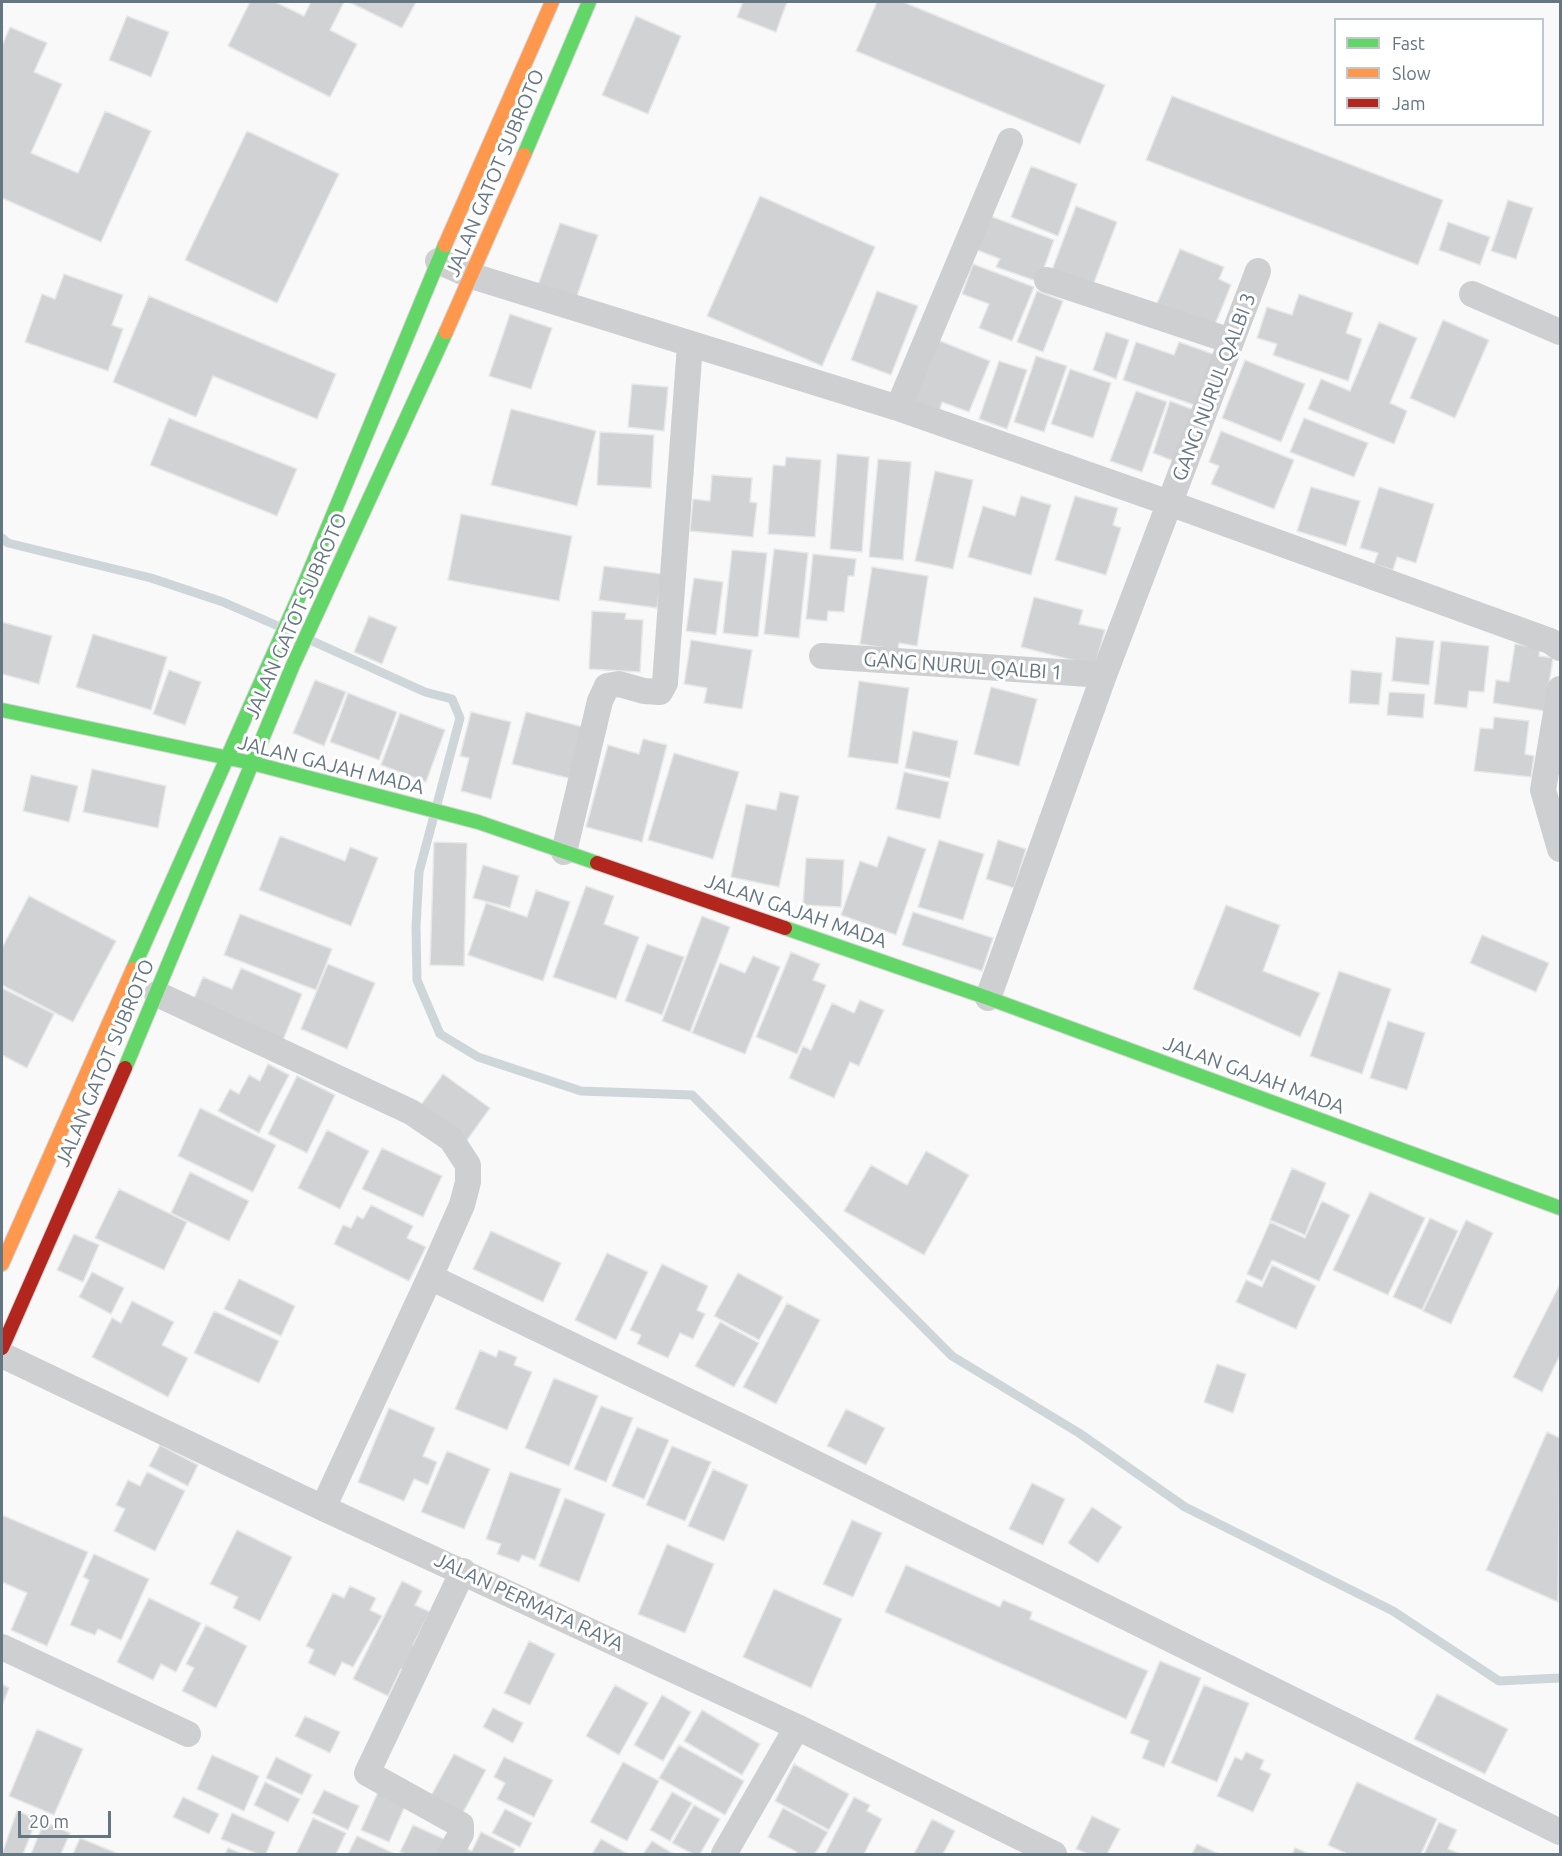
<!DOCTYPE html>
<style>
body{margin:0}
#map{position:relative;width:1562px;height:1856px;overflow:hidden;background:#f9f9f9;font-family:Ubuntu,sans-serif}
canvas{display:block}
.frame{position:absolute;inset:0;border:3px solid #657683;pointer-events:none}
.legend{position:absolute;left:1334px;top:18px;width:210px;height:108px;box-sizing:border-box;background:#fff;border:2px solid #c1c8cd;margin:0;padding:8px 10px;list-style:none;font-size:18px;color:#657683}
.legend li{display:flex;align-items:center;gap:12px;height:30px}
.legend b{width:30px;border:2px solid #c1c8cd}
.scale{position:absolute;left:18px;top:1811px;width:93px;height:27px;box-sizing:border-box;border:3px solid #657683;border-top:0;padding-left:8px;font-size:18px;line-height:21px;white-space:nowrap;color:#657683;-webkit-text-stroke:4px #fff;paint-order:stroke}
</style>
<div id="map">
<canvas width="1562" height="1856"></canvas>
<div class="frame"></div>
<ul class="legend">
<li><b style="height:8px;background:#63d668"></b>Fast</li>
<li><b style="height:8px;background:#ff974d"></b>Slow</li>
<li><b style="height:8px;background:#b3261e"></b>Jam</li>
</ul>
<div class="scale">20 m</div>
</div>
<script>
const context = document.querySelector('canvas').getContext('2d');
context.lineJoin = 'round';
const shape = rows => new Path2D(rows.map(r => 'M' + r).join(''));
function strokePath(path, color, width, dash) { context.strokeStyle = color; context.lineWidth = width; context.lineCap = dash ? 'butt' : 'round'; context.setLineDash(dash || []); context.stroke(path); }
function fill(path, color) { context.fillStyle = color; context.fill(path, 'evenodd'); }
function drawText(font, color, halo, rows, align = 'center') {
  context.font = font + ' Ubuntu,sans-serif'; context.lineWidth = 6; context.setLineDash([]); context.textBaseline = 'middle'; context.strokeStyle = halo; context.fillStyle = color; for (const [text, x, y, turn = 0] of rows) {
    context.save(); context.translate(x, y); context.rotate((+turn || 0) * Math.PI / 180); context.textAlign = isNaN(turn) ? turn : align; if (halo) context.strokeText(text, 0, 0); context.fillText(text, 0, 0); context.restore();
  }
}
const stream = shape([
 [2,538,8,543,151,578,223,602,278,626],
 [310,640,425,692,452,699,460,718,419,872,416,927,417,980,440,1034,478,1057,581,1091,692,1095,952,1356,1079,1433,1185,1507,1393,1611,1499,1681,1560,1678]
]);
const building = shape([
 [250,2,275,2,304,16,311,2,344,2,330,30,357,44,330,97,228,46,250,2],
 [349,2,416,2,402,28,349,2],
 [743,2,787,2,776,32,737,17,743,2],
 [877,2,903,2,1105,85,1080,144,856,51,877,2],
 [127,16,169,32,151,77,109,60,127,16],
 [636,16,681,36,648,114,602,95,636,16],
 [10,27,47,43,34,72,62,84,31,153,78,173,105,111,151,131,101,242,2,198,2,46,10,27],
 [1172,96,1443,200,1418,265,1146,160,1172,96],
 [247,131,339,174,277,303,185,260,247,131],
 [1031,166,1077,184,1058,236,1011,217,1031,166],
 [760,196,875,247,822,366,707,316,760,196],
 [1508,200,1533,208,1516,259,1491,251,1508,200],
 [1076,206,1117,222,1090,293,1049,278,1076,206],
 [990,216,1054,240,1039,282,996,267,1000,259,977,250,990,216],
 [1448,222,1490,237,1480,265,1439,250,1448,222],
 [560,223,598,235,576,299,538,285,560,223],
 [1180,249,1224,267,1219,279,1231,285,1210,337,1153,313,1180,249],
 [973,264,1034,287,1012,341,979,328,989,304,962,294,973,264],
 [64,274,123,295,112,325,123,329,108,371,25,342,42,294,55,299,64,274],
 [877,291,918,306,891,375,851,360,877,291],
 [1037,291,1063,301,1043,352,1017,342,1037,291],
 [1299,294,1353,313,1346,333,1362,339,1348,381,1273,355,1277,344,1257,338,1267,307,1292,315,1299,294],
 [149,296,336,374,317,419,213,376,196,417,113,382,149,296],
 [510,314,552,328,531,389,489,376,510,314],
 [1443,320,1489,340,1455,418,1410,398,1443,320],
 [1379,322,1417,338,1390,403,1407,411,1394,444,1308,409,1321,379,1350,391,1379,322],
 [1106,332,1129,340,1116,379,1093,370,1106,332],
 [933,338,990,361,969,412,942,402,939,412,908,400,933,338],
 [1136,342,1174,355,1179,342,1216,355,1197,406,1123,380,1136,342],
 [1036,356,1067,366,1044,432,1014,422,1036,356],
 [1245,360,1305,384,1281,442,1222,418,1245,360],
 [999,361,1027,370,1007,429,979,419,999,361],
 [1070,369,1111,383,1093,438,1051,424,1070,369],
 [632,384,668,387,664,431,628,427,632,384],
 [1136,391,1167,402,1142,472,1110,461,1136,391],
 [1170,401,1197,411,1179,463,1153,453,1170,401],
 [511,409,596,431,577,506,491,485,511,409],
 [169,418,297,469,277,516,150,465,169,418],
 [1304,418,1368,443,1354,477,1290,452,1304,418],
 [1221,431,1294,460,1274,509,1211,484,1219,466,1209,462,1221,431],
 [600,432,654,435,651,488,597,485,600,432],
 [837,454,869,457,862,552,830,549,837,454],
 [786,457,821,460,815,537,768,534,773,465,785,466,786,457],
 [878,459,911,462,903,560,869,557,878,459],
 [935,471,973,480,953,569,915,561,935,471],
 [712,475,752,478,750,502,757,503,753,537,690,531,693,499,710,501,712,475],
 [1311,487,1360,501,1346,546,1297,531,1311,487],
 [1379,487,1434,504,1416,563,1397,557,1393,570,1374,564,1378,553,1360,548,1379,487],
 [1021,496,1051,505,1031,575,968,557,983,506,1015,516,1021,496],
 [1075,496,1118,508,1113,525,1121,528,1106,575,1055,560,1075,496],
 [461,514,572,536,559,601,448,580,461,514],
 [774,549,808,553,799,638,764,634,774,549],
 [732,550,767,553,758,637,723,633,732,550],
 [813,554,856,559,854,576,848,576,844,612,828,611,827,621,806,619,813,554],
 [604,566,662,574,657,608,599,600,604,566],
 [872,567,928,576,917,646,899,643,898,650,860,644,872,567],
 [694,578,723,582,716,635,686,631,694,578],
 [1034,597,1083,610,1079,624,1105,630,1095,666,1021,647,1034,597],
 [592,611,626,613,625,619,643,620,640,672,589,669,592,611],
 [369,616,397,627,382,664,354,652,369,616],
 [2,622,52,636,39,684,2,674,2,622],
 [93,634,167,657,151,710,76,687,93,634],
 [1396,637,1434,641,1429,685,1392,681,1396,637],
 [691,640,752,650,742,709,704,703,707,688,684,684,691,640],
 [1441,641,1489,646,1484,692,1469,691,1467,708,1434,704,1441,641],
 [1515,644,1540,648,1539,656,1553,658,1545,711,1493,703,1496,680,1509,682,1515,644],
 [169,670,201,682,185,725,153,714,169,670],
 [1351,670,1382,673,1379,705,1349,703,1351,670],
 [315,680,346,692,324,746,293,733,315,680],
 [859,681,909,688,898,764,848,757,859,681],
 [991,687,1037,699,1019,766,974,754,991,687],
 [1389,692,1425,694,1423,718,1387,715,1389,692],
 [348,693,397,712,379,760,330,742,348,693],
 [471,712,511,722,491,799,461,791,469,758,460,756,471,712],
 [526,712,602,732,588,783,512,764,526,712],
 [400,713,445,730,426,782,381,765,400,713],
 [1494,717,1529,721,1525,754,1534,756,1531,777,1474,771,1480,728,1493,729,1494,717],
 [913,731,958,741,950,778,905,768,913,731],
 [643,739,667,745,642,842,586,827,608,745,639,754,643,739],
 [674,753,739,772,713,859,648,840,674,753],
 [92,769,166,786,158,828,83,812,92,769],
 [904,772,949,782,940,819,896,809,904,772],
 [31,775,78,786,69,822,23,811,31,775],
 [780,792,799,796,779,887,731,877,746,804,776,810,780,792],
 [280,836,345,861,350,847,378,858,351,926,259,890,280,836],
 [888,836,926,849,896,935,841,915,860,861,877,867,888,836],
 [939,840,984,854,963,920,918,907,939,840],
 [998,840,1026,849,1014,888,986,879,998,840],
 [434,842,467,843,464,966,430,965,434,842],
 [806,858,844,860,841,907,803,905,806,858],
 [483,865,519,876,510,908,473,898,483,865],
 [586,886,614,896,604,924,639,937,616,999,553,977,586,886],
 [536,890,570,902,543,981,468,955,486,903,527,917,536,890],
 [29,896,116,941,73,1022,2,985,2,948,29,896],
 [1226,905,1280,925,1263,971,1320,993,1300,1037,1193,989,1226,905],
 [913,912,993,938,982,971,902,945,913,912],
 [240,914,332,949,316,990,224,955,240,914],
 [702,916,730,927,690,1032,662,1021,702,916],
 [1482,935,1549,963,1536,992,1470,963,1482,935],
 [647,944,684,957,662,1015,625,1001,647,944],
 [791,952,820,964,813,980,826,985,797,1054,756,1037,791,952],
 [753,956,780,967,745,1054,692,1033,720,963,745,973,753,956],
 [328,964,375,983,347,1049,301,1029,328,964],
 [241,968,302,994,283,1040,192,1003,203,977,232,989,241,968],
 [1339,971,1391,989,1362,1074,1310,1056,1339,971],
 [2,988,54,1014,27,1068,2,1055,2,988],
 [860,1000,884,1010,859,1066,850,1062,834,1098,789,1078,803,1046,811,1050,832,1003,854,1013,860,1000],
 [1388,1021,1425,1033,1407,1090,1370,1078,1388,1021],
 [268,1064,289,1075,259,1133,218,1111,230,1089,239,1094,249,1075,260,1081,268,1064],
 [443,1074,490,1108,465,1143,418,1109,443,1074],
 [297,1076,335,1095,307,1153,268,1134,297,1076],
 [200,1108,276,1145,253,1192,178,1156,200,1108],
 [327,1130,369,1151,340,1209,298,1188,327,1130],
 [382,1148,442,1176,423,1217,362,1189,382,1148],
 [926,1151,969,1175,924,1255,844,1211,871,1165,907,1185,926,1151],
 [1292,1168,1326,1183,1305,1235,1270,1220,1292,1168],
 [190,1172,249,1201,229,1241,171,1213,190,1172],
 [119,1189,187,1222,164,1270,95,1238,119,1189],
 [1370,1192,1425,1218,1388,1295,1333,1270,1370,1192],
 [1322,1201,1350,1215,1319,1281,1272,1260,1262,1281,1247,1274,1270,1222,1305,1238,1322,1201],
 [371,1205,413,1226,407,1238,426,1247,409,1281,334,1244,343,1225,351,1228,357,1216,363,1219,371,1205],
 [1430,1218,1458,1231,1422,1310,1393,1297,1430,1218],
 [1466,1220,1493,1233,1451,1324,1423,1311,1466,1220],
 [491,1231,561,1263,543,1302,473,1269,491,1231],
 [74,1234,99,1245,83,1282,57,1270,74,1234],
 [607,1253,648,1272,616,1340,575,1320,607,1253],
 [662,1264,708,1286,697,1310,705,1314,693,1339,680,1333,668,1358,637,1344,641,1335,630,1330,662,1264],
 [1272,1265,1316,1286,1296,1329,1236,1302,1246,1280,1262,1287,1272,1265],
 [92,1272,124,1288,111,1314,79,1297,92,1272],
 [738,1273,783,1297,759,1340,714,1316,738,1273],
 [239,1279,295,1306,281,1336,224,1309,239,1279],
 [1560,1284,1560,1355,1542,1392,1513,1377,1560,1284],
 [132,1301,174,1322,162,1345,188,1358,168,1397,92,1357,112,1318,121,1323,132,1301],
 [787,1303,820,1320,776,1404,743,1387,787,1303],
 [214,1311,279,1341,259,1383,194,1353,214,1311],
 [720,1322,759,1343,734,1387,695,1366,720,1322],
 [480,1350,496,1357,499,1350,517,1357,514,1365,532,1372,507,1430,455,1409,480,1350],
 [1217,1364,1246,1374,1233,1413,1204,1402,1217,1364],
 [554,1378,598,1396,569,1466,525,1448,554,1378],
 [601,1406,633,1418,606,1482,574,1469,601,1406],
 [389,1408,435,1428,423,1456,437,1462,428,1485,414,1479,404,1501,358,1482,389,1408],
 [846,1409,885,1428,866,1465,827,1446,846,1409],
 [637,1427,669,1440,644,1499,612,1486,637,1427],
 [1547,1432,1560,1438,1558,1602,1486,1570,1547,1432],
 [160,1445,198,1465,188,1486,149,1466,160,1445],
 [672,1446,711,1462,685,1521,646,1505,672,1446],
 [447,1451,490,1469,464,1529,421,1512,447,1451],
 [713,1469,748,1485,724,1541,688,1526,713,1469],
 [147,1472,185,1491,155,1551,114,1531,125,1509,116,1505,128,1480,140,1486,147,1472],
 [510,1472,561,1489,535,1560,522,1555,519,1562,497,1554,501,1544,486,1539,510,1472],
 [1032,1483,1065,1499,1043,1545,1009,1529,1032,1483],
 [565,1498,605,1514,579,1582,539,1566,565,1498],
 [1092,1507,1122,1527,1098,1563,1068,1543,1092,1507],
 [2,1515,88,1552,47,1646,11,1630,27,1593,2,1582,2,1515],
 [852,1520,882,1533,853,1597,823,1584,852,1520],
 [237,1530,292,1557,260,1621,233,1608,238,1597,210,1584,237,1530],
 [667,1544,714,1564,685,1633,638,1614,667,1544],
 [94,1554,149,1579,121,1640,98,1629,95,1635,70,1625,89,1580,83,1577,94,1554],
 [906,1565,1000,1607,1003,1600,1032,1612,1030,1619,1148,1671,1126,1719,885,1612,906,1565],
 [402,1581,422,1591,415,1605,430,1612,413,1645,428,1652,416,1676,401,1669,388,1696,353,1679,402,1581],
 [350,1586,376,1598,370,1610,382,1616,353,1667,342,1662,335,1676,308,1663,314,1650,306,1646,333,1593,344,1598,350,1586],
 [774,1589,842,1619,811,1688,743,1657,774,1589],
 [149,1598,201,1623,176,1672,161,1664,153,1680,117,1662,149,1598],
 [206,1625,247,1646,216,1708,182,1691,194,1668,186,1664,206,1625],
 [529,1641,555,1654,530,1705,504,1693,529,1641],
 [1160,1661,1201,1678,1164,1767,1142,1758,1149,1741,1130,1733,1160,1661],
 [2,1684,9,1688,2,1706,2,1684],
 [615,1685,648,1703,619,1755,586,1736,615,1685],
 [1204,1685,1249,1703,1217,1782,1171,1763,1204,1685],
 [1437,1694,1508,1729,1485,1774,1414,1739,1437,1694],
 [662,1695,691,1712,663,1761,634,1745,662,1695],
 [493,1708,523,1723,513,1743,483,1727,493,1708],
 [702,1710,760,1744,742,1775,684,1741,702,1710],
 [305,1716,340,1732,330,1753,295,1736,305,1716],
 [37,1729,83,1749,54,1815,9,1796,37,1729],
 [679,1745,744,1781,725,1815,659,1778,679,1745],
 [1246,1752,1264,1760,1260,1769,1271,1774,1253,1812,1217,1796,1235,1757,1242,1760,1246,1752],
 [454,1754,486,1770,460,1818,428,1801,454,1754],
 [212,1755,259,1776,244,1811,197,1789,212,1755],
 [276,1757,312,1775,302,1795,266,1778,276,1757],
 [504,1757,553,1780,534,1817,497,1799,505,1783,494,1777,504,1757],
 [623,1762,659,1781,627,1841,590,1822,623,1762],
 [794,1764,849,1794,829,1830,775,1801,794,1764],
 [265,1782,300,1799,288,1822,254,1805,265,1782],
 [1357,1782,1437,1819,1421,1854,1347,1854,1328,1845,1357,1782],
 [324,1790,359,1806,348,1830,312,1813,324,1790],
 [378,1792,406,1804,389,1842,361,1830,378,1792],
 [672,1792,692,1803,670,1841,650,1830,672,1792],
 [183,1797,219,1814,209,1834,173,1817,183,1797],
 [854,1797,870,1805,867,1811,882,1819,864,1854,825,1854,854,1797],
 [694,1805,720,1819,700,1854,693,1854,672,1843,694,1805],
 [783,1808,828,1832,815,1854,795,1854,797,1852,768,1837,783,1808],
 [505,1809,532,1823,520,1847,492,1833,505,1809],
 [17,1811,37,1819,23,1854,2,1854,17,1811],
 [232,1813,275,1832,266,1854,258,1854,221,1839,232,1813],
 [1092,1816,1120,1829,1107,1854,1088,1854,1076,1849,1092,1816],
 [313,1818,346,1833,336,1854,296,1854,313,1818],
 [932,1819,955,1831,943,1854,914,1854,932,1819],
 [44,1822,70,1833,61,1854,31,1854,44,1822],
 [1439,1822,1457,1830,1448,1849,1461,1854,1424,1854,1439,1822],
 [413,1825,446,1840,439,1854,406,1854,400,1852,413,1825],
 [481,1832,515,1849,513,1854,453,1854,458,1844,472,1851,481,1832],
 [357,1836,395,1854,348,1854,357,1836],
 [80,1838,119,1854,73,1854,80,1838],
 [601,1839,628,1854,592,1854,601,1839],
 [652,1841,674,1854,643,1854,652,1841],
 [1197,1844,1219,1854,1192,1854,1197,1844],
 [228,1848,243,1854,225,1854,228,1848],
 [1295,1848,1310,1854,1292,1854,1295,1848]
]);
const street = shape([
 [438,261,472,276,898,408,1169,503,1550,641,1560,648],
 [1047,280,1231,341],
 [1472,294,1560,332],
 [898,408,1010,141],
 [822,656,1104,675],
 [1560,689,1543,790,1560,849],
 [564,852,600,701,607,686,619,684,644,691,660,692,665,683,690,345],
 [157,994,411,1112,451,1139,468,1165,468,1182,462,1205,430,1277],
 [988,998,1104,675,1258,271],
 [2,1355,323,1508,797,1727,1054,1854],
 [323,1508,430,1277,746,1429,1560,1832],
 [2,1647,188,1734],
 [450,1854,461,1834,461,1825,367,1773,463,1571],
 [724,1854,797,1727]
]);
const fast = shape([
 [524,155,589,2],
 [2,710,252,763,478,822,597,863],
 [785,928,988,998,1560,1208],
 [133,969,301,592,445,245],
 [125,1068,293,665,446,332]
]);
const slow = shape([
 [445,245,552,2],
 [446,332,524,155],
 [2,1264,133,969]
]);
const jam = shape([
 [597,863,785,928],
 [2,1348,125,1068]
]);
const streetNames = [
 ["JALAN GATOT SUBROTO",495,173,-67],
 ["GANG NURUL QALBI 3",1214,387,-69],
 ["JALAN GATOT SUBROTO",296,616,-66],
 ["GANG NURUL QALBI 1",963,666,4],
 ["JALAN GAJAH MADA",331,765,14],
 ["JALAN GAJAH MADA",796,911,19],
 ["JALAN GATOT SUBROTO",105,1063,-67],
 ["JALAN GAJAH MADA",1254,1075,20],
 ["JALAN PERMATA RAYA",529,1602,25]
];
strokePath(stream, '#ced6d9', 9);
fill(building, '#d0d2d3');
strokePath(building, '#e8e8e8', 1.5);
strokePath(fast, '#d5d6d7', 16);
strokePath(slow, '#d5d6d7', 16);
strokePath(jam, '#d5d6d7', 16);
strokePath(street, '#cecfd0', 26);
strokePath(fast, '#63d668', 14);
strokePath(slow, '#ff974d', 14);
strokePath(jam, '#b3261e', 14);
drawText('20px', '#657683', '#fff', streetNames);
</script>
